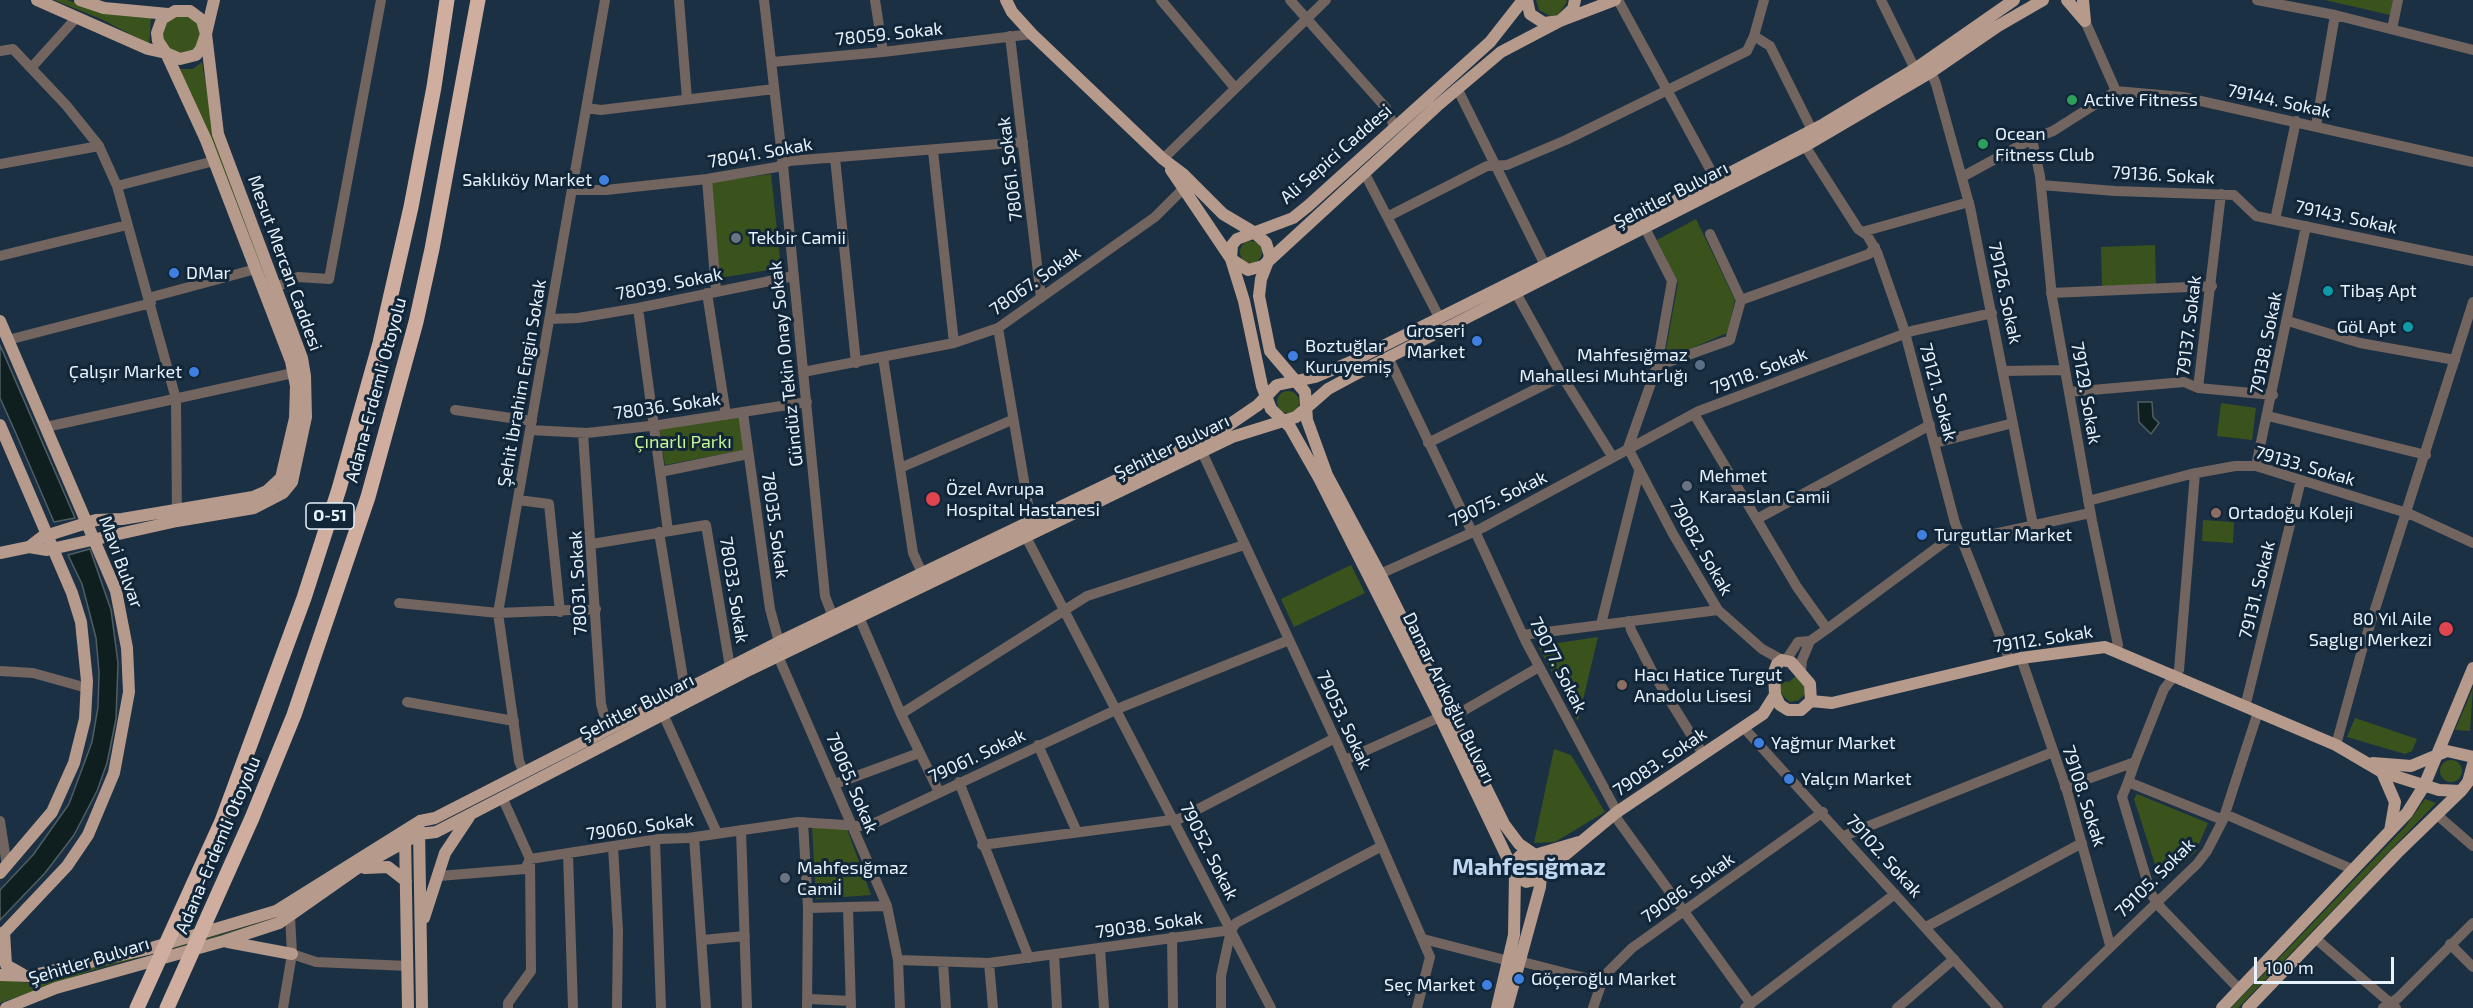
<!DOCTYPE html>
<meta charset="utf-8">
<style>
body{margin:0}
#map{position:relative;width:2473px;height:1008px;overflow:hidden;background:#1c3044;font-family:"Exo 2",sans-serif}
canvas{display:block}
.scale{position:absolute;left:2254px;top:957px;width:140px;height:27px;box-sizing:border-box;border:3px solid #e7f2fc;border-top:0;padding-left:8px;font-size:18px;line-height:21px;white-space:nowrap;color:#e7f2fc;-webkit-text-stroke:4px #122639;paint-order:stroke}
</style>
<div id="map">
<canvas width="2473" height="1008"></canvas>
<div class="scale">100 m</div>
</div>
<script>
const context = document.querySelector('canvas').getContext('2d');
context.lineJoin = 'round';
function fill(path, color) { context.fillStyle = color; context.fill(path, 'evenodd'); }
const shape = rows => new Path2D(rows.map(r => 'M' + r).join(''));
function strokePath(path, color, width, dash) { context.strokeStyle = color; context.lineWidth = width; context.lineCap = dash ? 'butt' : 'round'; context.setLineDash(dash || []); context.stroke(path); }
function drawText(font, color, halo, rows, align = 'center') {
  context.font = font + ' "Exo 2",sans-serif'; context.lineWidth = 6; context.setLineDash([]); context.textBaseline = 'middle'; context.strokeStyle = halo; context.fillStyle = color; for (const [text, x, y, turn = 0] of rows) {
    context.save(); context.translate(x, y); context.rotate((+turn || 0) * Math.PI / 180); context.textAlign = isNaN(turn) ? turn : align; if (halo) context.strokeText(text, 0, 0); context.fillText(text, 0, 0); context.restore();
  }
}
const green = shape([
 [54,0,67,0,104,12,151,17,149,44,101,19],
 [1536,0,1566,0,1567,2,1558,15,1550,16,1539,10],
 [2325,0,2393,0,2390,15],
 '163 35a19 19 0 1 1 38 0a19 19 0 1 1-38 0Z',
 [202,62,215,138,270,281,265,282,180,69,193,69],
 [771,174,781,268,719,278,707,183],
 [1696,219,1735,300,1727,333,1664,360,1678,283,1657,240],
 '1240 252a11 11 0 1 1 22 0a11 11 0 1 1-22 0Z',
 [2155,245,2156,285,2102,287,2101,247],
 '1277 402a11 11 0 1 1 22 0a11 11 0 1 1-22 0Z',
 [2221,403,2256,408,2252,440,2217,436],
 [739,414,744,450,665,465,659,426],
 [2203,520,2234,522,2233,543,2202,541],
 [1351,565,1365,593,1294,627,1281,599],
 [1598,637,1578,721,1538,646],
 [1798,674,1802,676,1806,693,1799,700,1790,702,1779,692,1780,681,1789,682],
 [2473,688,2470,731,2455,730],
 [2355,718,2417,739,2412,751,2405,754,2347,737],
 [1554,749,1571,755,1605,812,1555,842,1534,843],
 '2440 771a11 11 0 1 1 22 0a11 11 0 1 1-22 0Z',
 [2137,794,2208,823,2196,851,2161,883,2134,799],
 [2425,799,2436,803,2238,1008,2231,1008,2405,827],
 [846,826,871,895,816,899,812,827],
 [284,911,285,914,269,922,93,970,0,1003,0,980,33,983,226,933,268,920]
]);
const water = shape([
 [0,345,46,451,75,518,54,522,14,429,0,398,0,345],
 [2138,402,2152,402,2153,417,2159,423,2151,434,2139,422,2138,402],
 [90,549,111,610,118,663,116,719,107,763,97,791,74,835,45,873,0,920,0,890,33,855,69,804,92,742,98,707,99,672,96,638,82,584,68,555,90,549]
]);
const minor = shape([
 [679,0,687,99],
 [764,0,783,165,825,596,833,617],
 [875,0,883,52],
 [1161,0,1235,88],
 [1290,0,1386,108,1394,126],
 [1618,0,1716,180],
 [1881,0,1915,69],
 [2257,0,2335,15,2473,50],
 [2085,21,2116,91,2183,97,2473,162],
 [2392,29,2398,0],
 [1010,36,1041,298],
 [1754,36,1770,46,1812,130],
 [0,51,13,49,66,105,99,146,117,186,176,399,177,518],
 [772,62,883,52,1032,34],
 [32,67,77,17],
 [1931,72,1936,84,1970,207,2033,525],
 [1457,88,1545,265],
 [587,108,601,110,774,89],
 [2316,126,2335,15],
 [2032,139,2040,176,2052,297,2092,521,2118,645,2113,648],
 [1805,146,1858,229,1867,235,1877,252,1904,329,1955,523,2010,661],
 [933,151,954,343],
 [835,158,856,363],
 [1163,159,1326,0],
 [0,164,99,146],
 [1364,172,1440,319],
 [1962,177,2032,139,2053,131,2116,91],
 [707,179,716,291],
 [2041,185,2115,191,2234,195,2256,216,2473,261],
 [117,186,214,161],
 [574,190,606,190,707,179,777,167,789,161,1023,142],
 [2221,194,2198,388,2273,395],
 [1389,216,1487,166,1507,165,1566,140,1747,51,1754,36,1764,0],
 [2275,220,2296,121],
 [1862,232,1969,202],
 [0,256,127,225],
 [270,290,298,277,329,279,381,0],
 [707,293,726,415],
 [1516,293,1562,376,1612,456],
 [2051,293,2212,286],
 [148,298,256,269],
 [1741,300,1869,254,1875,247],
 [638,308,668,531],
 [550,319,578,318,638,308,794,276],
 [2288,321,2360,343,2455,360],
 [998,328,1031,522],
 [8,340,151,303],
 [883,357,913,553,923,575],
 [1388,357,1471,530],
 [1657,366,1730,340,1741,300,1710,234],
 [2004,371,2065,370],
 [803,372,954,343,998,328,1155,217,1188,184],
 [2069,392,2184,382,2198,388],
 [455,410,532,421],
 [743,413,770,609,779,642],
 [1694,414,1797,587,1827,629],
 [2268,416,2426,455],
 [46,427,293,373],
 [530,430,587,433,659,425,807,402],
 [583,433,601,704,608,729],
 [1428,443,1562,376],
 [1935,443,2013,423],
 [1628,448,1673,534,1718,610,1762,649,1782,660],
 [1628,448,1657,366,1672,281,1645,228],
 [1202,452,1337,743,1430,957,1417,1008],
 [2256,466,2306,226],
 [900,468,1012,420],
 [660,472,748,454],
 [518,500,549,504,560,612],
 [2088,501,2191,474,2235,466,2256,466,2410,514,2473,543],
 [1757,519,1930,425],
 [1475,531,1526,642,1617,812,1617,819,1751,1004],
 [659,532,685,690],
 [1026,537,1271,1008],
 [1962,541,2090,513],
 [592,544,706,525,730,667],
 [1380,574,1482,528,1699,411,1912,331,1992,313],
 [399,603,498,613,596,609],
 [859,617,901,714,939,792],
 [1629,621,1631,630,1653,673,1703,754],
 [1601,624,1639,472],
 [1523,635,1718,610],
 [778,656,887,906,898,960,900,1008],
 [2021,658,2067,791,2110,945],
 [1786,660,1798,642,1810,641,1827,629,1958,532],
 [0,671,33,673,87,688],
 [1801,672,1802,660,1810,641],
 [407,702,514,721],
 [2245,707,2301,480],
 [663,714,717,833],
 [901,714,1087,596,1244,545],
 [1451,718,1539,667],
 [1744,728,1998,1008],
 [1038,745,1077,832],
 [2336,745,2362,650,2473,302],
 [1345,760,1440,717],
 [2135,762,2128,782,2223,820],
 [524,773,519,761,498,613,605,0],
 [959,782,1029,958],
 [2128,782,2122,797,2151,894,2161,908,2239,989],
 [835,784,919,753],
 [2065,787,2135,762,2164,689,2179,670,2195,473],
 [502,797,530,859,531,971,508,1003,508,1008],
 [2225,814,2354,870],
 [2436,814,2473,846],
 [0,821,7,866],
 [803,822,808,908,807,1008],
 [741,830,747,1008],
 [1844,836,2053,752],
 [694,837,706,1008],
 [655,840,661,1008],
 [982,845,1179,819,1335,738],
 [613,847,618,931,617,1008],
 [568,854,573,1008],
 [439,876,525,869,530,859,659,839,688,838,798,822,861,826,877,822,1122,707,1289,640],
 [848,907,851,1008],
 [808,908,887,906],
 [1926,927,2082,843],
 [1172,937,1173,1008],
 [2315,938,2396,1008],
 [1423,939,1509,961],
 [702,940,745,936],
 [2450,944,2473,967],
 [1100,948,1104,1008],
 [292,954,316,962,408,966],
 [1054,954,1057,1008],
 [898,960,989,963,1231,930,1236,923,1382,846],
 [1519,961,1601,982],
 [943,962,946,1008],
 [989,963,993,1008],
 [809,999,851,1001],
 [283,1008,292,954,290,916],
 [1221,1008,1221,976,1231,930],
 [1593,1008,1604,976,1632,948,1823,812],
 [1745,1008,1895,894],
 [1897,1008,1954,959],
 [2047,1008,2197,864,2207,851,2223,820,2258,712],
 [2383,1008,2398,998,2473,923]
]);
const major = shape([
 [80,0,104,8,168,14],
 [1006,0,1012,12,1032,34,1163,159,1183,174,1223,214,1255,233,1266,243,1270,256,1261,279,1259,296,1270,351,1305,392,1307,420,1327,475,1380,574,1504,824,1519,844,1538,857,1542,865,1540,887,1507,1008],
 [1523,0,1490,42,1308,206,1293,218,1237,239,1232,245,1231,259,1248,270,1263,266,1437,106,1501,52,1560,21,1615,0],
 [1527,0,1530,14,1544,23,1560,21,1573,9,1575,0],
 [2067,0,2085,21],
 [2083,0,2085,21],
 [1171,170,1231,259,1244,301,1262,386,1271,409,1290,427,1319,478,1440,717,1515,874,1514,935,1497,1008],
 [0,321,116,591,127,648,129,692,114,773,88,835,67,866,0,937],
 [0,425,72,593,81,622,87,681,85,719,74,763,52,812,0,873],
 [29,547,42,537,96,520,122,519,253,497,267,491,281,478,295,418,296,386,291,361,206,140,166,53,158,41,157,33,162,19,175,11,190,11,202,20,206,34,201,49,196,55,180,59,166,53,148,49,37,0],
 [0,553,29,547,47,550,177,521,254,508,283,493,292,482,306,417,305,376,302,358,218,134,206,34,214,0],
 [1782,660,1791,662,1810,684,1811,701,1801,710,1788,710,1780,705,1775,695,1774,672,1777,664,1782,660],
 [1811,701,1832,703,2021,658,2105,647,2336,745,2382,772,2439,790,2461,791],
 [2373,763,2411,766,2447,751,2473,757],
 [2382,772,2395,802,2390,831],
 [419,829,422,1008],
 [405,835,408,1008],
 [1579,842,1535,855,1521,855,1515,861,1515,874,1526,882,1535,880,1617,812,1763,714,1775,695],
 [365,868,388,867,406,881],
 [424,918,445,853,469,817],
 [4,932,6,965,22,974],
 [228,942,292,954],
 [0,975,29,976,148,949,276,911,420,821,435,818,779,642,1223,429,1258,405,1277,385,1315,377,1353,361,1716,180,1824,124,1915,69,2014,0],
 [6,1008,56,988,224,941,279,923,356,869,419,834,436,832,751,669,1232,437,1296,417,1328,389,1354,375,1805,146,1931,72,1998,26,2043,0],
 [2222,1008,2407,813,2424,786,2473,668],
 [2248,1008,2397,853,2461,791,2468,782,2473,764]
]);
const highway = shape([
 [137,1008,222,821,304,598,339,489,380,343,411,207,434,87,447,0],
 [167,1008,252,818,294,715,368,497,416,322,432,249,478,0]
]);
const markers = [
 [2072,100,6,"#2e9e5b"],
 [1983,144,6,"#2e9e5b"],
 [604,180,6,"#3f7fe0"],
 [736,238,6,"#6b7280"],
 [174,273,6,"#3f7fe0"],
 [2328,291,6,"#0f9aa8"],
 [2408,327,6,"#0f9aa8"],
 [1477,341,6,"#3f7fe0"],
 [1293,356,6,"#3f7fe0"],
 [1700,365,6,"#5c6f8a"],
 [194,372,6,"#3f7fe0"],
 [1687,486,6,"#6b7280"],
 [933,499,8,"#e0444e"],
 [2216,513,6,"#8d6e63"],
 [1922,535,6,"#3f7fe0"],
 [2446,629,8,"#e0444e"],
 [1622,685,6,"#8d6e63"],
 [1759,743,6,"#3f7fe0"],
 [1789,779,6,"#3f7fe0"],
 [785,878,6,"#6b7280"],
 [1519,979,6,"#3f7fe0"],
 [1487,985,6,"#3f7fe0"]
];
const shields = [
 [330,516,48]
];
const shieldNames = [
 ["O-51",330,516]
];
const streetNames = [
 ["78059. Sokak",889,34,-6],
 ["79144. Sokak",2279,101,12],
 ["78041. Sokak",760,153,-10],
 ["Ali Sepici Caddesi",1336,154,-41],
 ["78061. Sokak",1010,169,-97],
 ["79136. Sokak",2163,175,3],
 ["Şehitler Bulvarı",1671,195,-27],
 ["79143. Sokak",2346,217,12],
 ["Mesut Mercan Caddesi",285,263,70],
 ["78067. Sokak",1035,281,-35],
 ["78039. Sokak",669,284,-11],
 ["79126. Sokak",2005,293,78],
 ["79137. Sokak",2189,326,-83],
 ["79138. Sokak",2266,343,-79],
 ["Gündüz Tekin Onay Sokak",786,364,-96],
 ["79118. Sokak",1759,371,-21],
 ["Şehit İbrahim Engin Sokak",522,383,-80],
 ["Adana-Erdemli Otoyolu",376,390,-75],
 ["79121. Sokak",1938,392,75],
 ["79129. Sokak",2086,393,80],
 ["78036. Sokak",667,406,-8],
 ["Şehitler Bulvarı",1172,447,-26],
 ["79133. Sokak",2305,466,16],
 ["79075. Sokak",1498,499,-26],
 ["78035. Sokak",775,525,82],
 ["79082. Sokak",1701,547,60],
 ["Mavi Bulvar",121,562,70],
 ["78031. Sokak",578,583,-93],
 ["78033. Sokak",734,590,81],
 ["79131. Sokak",2257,590,-76],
 ["79112. Sokak",2043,639,-9],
 ["79077. Sokak",1558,665,63],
 ["Damar Arıkoğlu Bulvarı",1449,698,64],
 ["Şehitler Bulvarı",637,707,-27],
 ["79053. Sokak",1344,720,65],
 ["79061. Sokak",977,756,-25],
 ["79083. Sokak",1660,762,-34],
 ["79065. Sokak",852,783,67],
 ["79108. Sokak",2084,796,72],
 ["79060. Sokak",640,827,-8],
 ["Adana-Erdemli Otoyolu",218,845,-67],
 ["79052. Sokak",1209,851,63],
 ["79102. Sokak",1884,856,48],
 ["79105. Sokak",2155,878,-45],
 ["79086. Sokak",1688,888,-35],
 ["79038. Sokak",1149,925,-8],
 ["Şehitler Bulvarı",89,961,-17]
];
const poiNames = [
 ["Active Fitness",2084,100],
 ["Ocean",1995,134],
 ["Fitness Club",1995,155],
 ["Saklıköy Market",592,180,"right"],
 ["Tekbir Camii",748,238],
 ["DMar",186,273],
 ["Tibaş Apt",2340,291],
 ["Göl Apt",2396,327,"right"],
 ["Groseri",1465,331,"right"],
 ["Market",1465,352,"right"],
 ["Boztuğlar",1305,346],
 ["Kuruyemiş",1305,367],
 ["Mahfesığmaz",1688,355,"right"],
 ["Mahallesi Muhtarlığı",1688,376,"right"],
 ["Çalışır Market",182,372,"right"],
 ["Mehmet",1699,476],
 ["Karaaslan Camii",1699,497],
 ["Özel Avrupa",946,489],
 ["Hospital Hastanesi",946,510],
 ["Ortadoğu Koleji",2228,513],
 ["Turgutlar Market",1934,535],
 ["80 Yıl Aile",2432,619,"right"],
 ["Saglıgı Merkezi",2432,640,"right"],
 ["Hacı Hatice Turgut",1634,675],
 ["Anadolu Lisesi",1634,696],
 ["Yağmur Market",1771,743],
 ["Yalçın Market",1801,779],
 ["Mahfesığmaz",797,868],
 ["Camiİ",797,889],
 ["Göçeroğlu Market",1531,979],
 ["Seç Market",1475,985,"right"]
];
const parkNames = [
 ["Çınarlı Parkı",683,442]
];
const districtNames = [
 ["Mahfesığmaz",1529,867]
];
fill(green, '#3a531c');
fill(water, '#0f1f1f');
strokePath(water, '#505e61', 1.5);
strokePath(minor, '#72645e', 10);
strokePath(major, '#b69a8c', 12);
strokePath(highway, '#d0ae9f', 15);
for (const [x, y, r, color] of markers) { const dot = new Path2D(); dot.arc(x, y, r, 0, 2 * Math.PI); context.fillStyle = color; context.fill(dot); strokePath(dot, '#122639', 2); }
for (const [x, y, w] of shields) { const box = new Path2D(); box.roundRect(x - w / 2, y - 13, w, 26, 4.5); context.fillStyle = '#122639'; context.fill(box); strokePath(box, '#e7f2fc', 1.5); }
drawText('bold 16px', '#e7f2fc', null, shieldNames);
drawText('18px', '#e7f2fc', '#122639', streetNames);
drawText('18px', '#e7f2fc', '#122639', poiNames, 'left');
drawText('18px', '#c4f693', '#122639', parkNames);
drawText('bold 24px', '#bed7f1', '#122639', districtNames);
</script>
